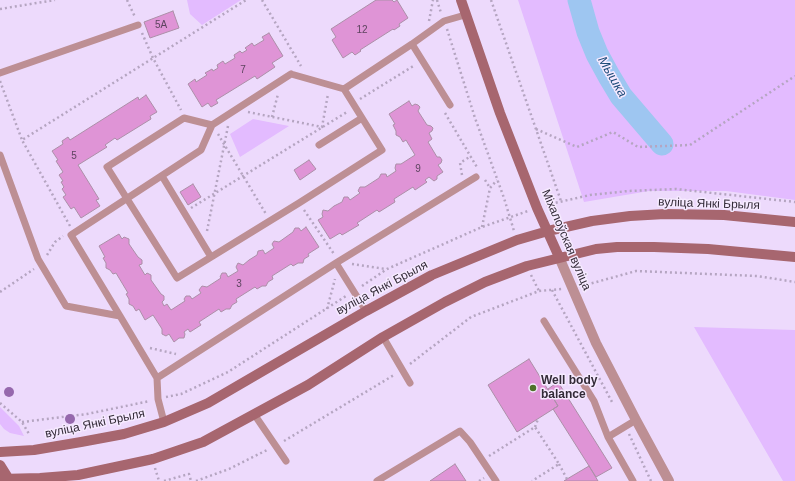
<!DOCTYPE html>
<meta charset="utf-8">
<style>
body{margin:0}
canvas{display:block;background:#eddafc}
</style>
<canvas width="795" height="481"></canvas>
<script>
const context = document.querySelector('canvas').getContext('2d');
context.lineJoin = 'round';
function fill(path, color) { context.fillStyle = color; context.fill(path, 'evenodd'); }
const shape = rows => new Path2D(rows.map(r => 'M' + r).join(''));
function strokePath(path, color, width, dash) { context.strokeStyle = color; context.lineWidth = width; context.lineCap = dash ? 'butt' : 'round'; context.setLineDash(dash || []); context.stroke(path); }
function drawText(font, color, halo, rows, align = 'center') {
  context.font = font + ' Arial,sans-serif'; context.lineWidth = 3; context.setLineDash([]); context.textBaseline = 'middle'; context.strokeStyle = halo; context.fillStyle = color; for (const [text, x, y, turn = 0] of rows) {
    context.save(); context.translate(x, y); context.rotate((+turn || 0) * Math.PI / 180); context.textAlign = isNaN(turn) ? turn : align; if (halo) context.strokeText(text, 0, 0); context.fillText(text, 0, 0); context.restore();
  }
}
const green = shape([
 [187,0,241,0,202,25,190,14],
 [518,0,795,0,795,200,726,191,649,191,584,202],
 [253,119,289,126,240,157,230,134],
 [694,327,795,330,795,481,783,481],
 [0,407,19,426,24,436,10,433,4,429,0,424]
]);
const river = shape([
 [579,0,588,32,597,54,609,76,621,96,662,144]
]);
const building = shape([
 [376,0,392,0,394,2,397,0,408,18,399,24,400,26,394,30,393,29,360,50,361,51,355,55,352,52,343,58,332,40,336,37,331,29,376,0],
 [173,11,179,28,150,38,144,22,173,11],
 [269,33,283,56,272,63,275,67,257,79,255,76,216,100,218,103,211,107,208,103,202,107,188,84,195,79,196,82,207,75,205,73,212,69,213,71,218,68,217,65,223,61,225,64,235,58,234,55,240,51,242,53,247,50,245,48,252,43,254,46,264,40,262,37,269,33],
 [146,95,157,112,150,116,151,119,117,140,115,138,105,145,107,147,78,165,99,199,96,200,100,206,81,218,74,207,71,209,63,197,66,195,62,189,64,187,61,182,63,181,59,175,63,172,56,161,58,160,52,151,63,144,62,141,68,137,70,140,138,97,139,100,146,95],
 [409,101,412,106,415,104,418,105,420,107,418,111,427,125,431,126,433,128,432,131,429,133,432,139,428,142,437,157,440,157,442,160,441,163,438,165,443,172,437,176,437,179,434,181,429,177,425,180,427,182,415,190,413,187,394,199,395,202,379,212,377,210,357,223,359,225,342,235,340,233,330,239,318,220,323,217,322,214,323,210,328,211,334,206,342,202,344,197,348,197,350,200,360,193,358,191,360,187,365,187,379,178,381,174,386,174,387,177,396,171,395,168,396,164,401,164,415,155,406,140,403,142,400,137,396,135,396,131,393,125,395,124,389,114,409,101],
 [309,160,316,169,300,180,294,170,309,160],
 [193,184,201,197,188,205,180,192,193,184],
 [306,227,319,247,308,254,309,256,304,259,303,263,298,263,293,266,291,264,272,276,273,279,268,282,266,286,262,286,257,289,255,287,236,299,237,302,232,305,230,309,226,309,221,312,219,309,199,322,201,325,190,332,188,329,184,332,185,334,184,338,179,338,174,342,169,334,166,336,162,334,162,329,153,315,145,320,139,309,136,311,133,306,129,304,129,299,126,294,128,293,116,273,113,274,110,270,106,268,106,263,103,258,105,257,99,246,119,234,122,239,124,237,129,239,129,244,138,257,142,260,142,264,139,265,145,275,147,273,151,275,151,280,161,294,164,296,164,300,162,302,164,306,167,304,171,310,185,301,184,299,186,296,190,296,192,299,201,293,199,290,202,286,207,287,221,278,220,277,222,273,226,273,228,277,238,271,236,267,238,263,243,265,249,260,257,255,258,251,263,250,265,254,274,248,272,244,274,241,279,242,293,232,295,228,299,228,301,231,306,227],
 [529,359,558,406,517,432,488,385,529,359],
 [558,382,612,468,596,477,553,409,558,406,548,389,558,382],
 [455,464,466,481,430,481,455,464],
 [589,466,598,481,564,481,567,479,589,466]
]);
const path = shape([
 [127,0,135,17],
 [262,0,301,66],
 [437,0,441,13],
 [491,0,561,201],
 [0,9,55,0],
 [429,21,433,0],
 [447,29,475,118,504,198,514,231],
 [142,33,153,58,181,110],
 [0,81,22,140],
 [360,99,415,65],
 [248,112,322,127,328,94],
 [445,113,478,169],
 [272,117,278,94],
 [536,129,577,147,613,132,638,147,690,145,795,76],
 [218,134,266,214],
 [462,175,460,163,471,156],
 [485,180,490,188],
 [546,205,590,195,628,191,676,189,795,202],
 [191,208,347,112],
 [304,210,334,254],
 [70,226,22,140,246,0],
 [482,227,490,188,497,180],
 [207,231,228,126],
 [47,255,55,242,63,236],
 [352,264,386,269],
 [531,275,539,291],
 [362,286,387,269,482,227,528,211],
 [582,286,636,271,757,276,795,282],
 [552,290,612,402],
 [0,292,34,269],
 [327,309,335,279],
 [150,348,176,354],
 [410,364,471,317,539,291,562,289],
 [166,397,181,394,228,372,346,296],
 [0,403,22,422,29,434],
 [22,422,87,414,150,401],
 [535,427,538,419],
 [629,434,651,481],
 [284,441,394,375],
 [489,456,535,427,559,464,532,481],
 [559,464,567,479],
 [155,468,159,481],
 [164,481,189,474,191,481],
 [196,481,229,469,269,449],
 [479,481,484,478]
]);
const lane = shape([
 [412,44,450,105],
 [0,73,138,25],
 [291,74,344,89,382,150,299,203,177,278,107,167,184,118,212,125,291,74],
 [344,89,412,44,444,21,465,15],
 [319,145,362,118],
 [0,155,38,259,66,306,120,316,157,378,336,263,476,177],
 [162,176,211,257],
 [336,263,366,311],
 [120,316,71,235,201,150,212,125],
 [544,321,594,401,608,437,633,481],
 [383,337,410,383],
 [157,378,158,399,164,422],
 [254,414,286,461],
 [608,437,636,420],
 [377,481,460,431,470,442,496,481]
]);
const street = shape([
 [559,257,596,343,636,420,669,481]
]);
const secondary = shape([
 [461,0,500,113,537,208,559,257],
 [0,452,34,450,81,442,124,434,164,422,208,403,366,311,432,275,517,240,548,231,592,221,630,216,665,214,724,215,795,222],
 [0,465,10,481],
 [0,479,40,478,78,475,153,459,203,442,308,385,383,337,445,302,485,282,527,266,596,249,617,247,654,247,708,249,795,257]
]);
const trees = [
 [9,392],
 [70,419]
];
const markers = [
 [533,388,4,"#4f7129"]
];
const numberNames = [
 ["5А",161,25],
 ["12",362,30],
 ["7",243,70],
 ["5",74,156],
 ["9",418,169],
 ["3",239,284]
];
const streetNames = [
 ["вуліца Янкі Брыля",709,204,2],
 ["Міхалоўская вуліца",566,240,67],
 ["вуліца Янкі Брыля",382,288,-28],
 ["вуліца Янкі Брыля",95,424,-12]
];
const poiNames = [
 ["Well body",541,381],
 ["balance",541,395]
];
const waterNames = [
 ["Мышка",612,77,60]
];
fill(green, '#e3bbff');
strokePath(river, '#9ec6f1', 23);
fill(building, '#df94d6');
strokePath(building, '#ac8fa8', 1);
strokePath(path, '#b5a5c1', 2.5, [2, 3]);
strokePath(lane, '#bd8f94', 7);
strokePath(street, '#bd8f94', 10);
strokePath(secondary, '#a7666f', 10);
context.fillStyle = '#9668ad';
for (const [x, y] of trees) { context.beginPath(); context.arc(x, y, 5, 0, 2 * Math.PI); context.fill(); }
for (const [x, y, r, color] of markers) { const dot = new Path2D(); dot.arc(x, y, r, 0, 2 * Math.PI); context.fillStyle = color; context.fill(dot); strokePath(dot, '#f6eaff', 1.5); }
drawText('10px', '#5d445f', null, numberNames);
drawText('12px', '#322a37', '#f6eaff', streetNames);
drawText('bold 12px', '#322a37', '#f6eaff', poiNames, 'left');
drawText('italic 13px', '#1e4c7a', '#f6eaff', waterNames);
</script>
